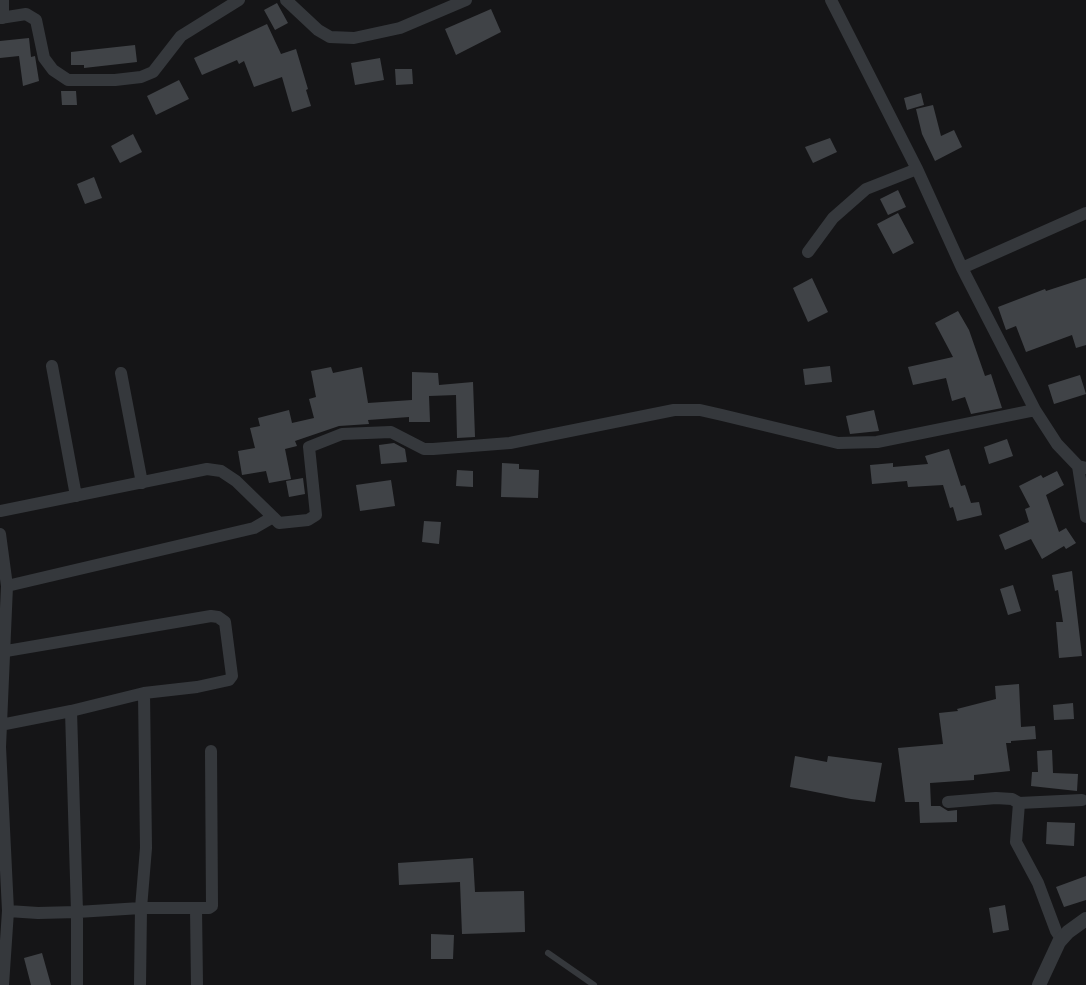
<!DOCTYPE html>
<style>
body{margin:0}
canvas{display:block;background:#151517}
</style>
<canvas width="1086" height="985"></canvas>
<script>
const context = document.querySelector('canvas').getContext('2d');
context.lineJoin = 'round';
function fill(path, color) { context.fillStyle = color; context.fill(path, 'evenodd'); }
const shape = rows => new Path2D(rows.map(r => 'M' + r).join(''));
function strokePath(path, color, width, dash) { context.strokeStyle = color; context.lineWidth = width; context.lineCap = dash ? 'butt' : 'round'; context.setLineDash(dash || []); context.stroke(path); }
const building = shape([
 [277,3,288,23,275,30,264,10],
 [491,9,501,32,456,55,445,29],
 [267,24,281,54,296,49,308,89,306,90,311,106,292,112,282,77,254,87,244,61,239,64,237,60,202,75,194,58],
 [29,38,31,57,35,56,39,81,23,86,19,56,0,58,0,41],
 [135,45,137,62,84,68,84,65,71,65,71,52],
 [380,58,384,80,355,85,351,63],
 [395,69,412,69,413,84,396,85],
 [179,80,189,99,156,115,147,96],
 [61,91,76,91,77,105,62,105],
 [921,93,924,105,907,110,904,98],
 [933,105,941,136,954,130,962,147,935,161,922,134,916,109],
 [133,134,142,152,120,163,111,146],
 [830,138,837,152,813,163,805,147],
 [94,177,102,198,85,204,77,184],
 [898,190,906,207,888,215,880,199],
 [898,213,914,243,893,254,877,224],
 [812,278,828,312,808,322,793,288],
 [1086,278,1086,345,1076,348,1072,335,1026,352,1016,326,1006,330,998,307,1045,289,1046,291],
 [958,311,969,330,985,376,991,374,1002,408,971,414,965,397,952,401,946,378,913,385,908,367,953,357,935,323],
 [830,366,832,382,805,385,803,369],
 [331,367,333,373,362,367,368,403,412,400,412,372,438,373,439,385,473,382,475,437,457,438,456,395,429,396,430,422,409,422,409,417,368,420,369,424,339,426,295,441,297,446,285,449,291,479,269,483,266,471,242,475,238,451,255,448,250,428,260,426,258,418,289,410,292,423,314,418,309,399,316,397,311,371],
 [1080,375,1086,394,1054,404,1048,385],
 [874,410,879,431,850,434,846,416],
 [1007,439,1013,456,989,464,984,447],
 [394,443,405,449,407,462,381,464,379,445],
 [949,449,961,486,965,485,971,503,979,502,982,515,957,521,953,507,950,508,943,485,908,487,907,481,872,484,870,465,893,463,893,467,928,464,925,456],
 [502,463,519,464,519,469,539,470,538,498,501,497],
 [457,470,473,471,473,487,456,486],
 [1057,471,1064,485,1046,495,1059,532,1066,528,1076,543,1066,549,1064,546,1042,559,1031,539,1005,550,999,535,1029,522,1025,509,1030,507,1019,486,1041,475,1043,478],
 [303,478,305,494,289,497,286,481],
 [391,480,395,506,360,511,356,485],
 [424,521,441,522,439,544,422,542],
 [1072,571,1082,656,1059,658,1056,622,1063,622,1058,590,1055,591,1052,575],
 [1013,585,1021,611,1008,615,1000,589],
 [1019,684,1021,727,1035,726,1036,739,1011,741,1011,743,1006,743,1010,771,974,775,974,780,930,783,931,806,940,806,948,811,957,810,957,822,920,823,919,802,905,802,898,748,943,744,939,713,958,711,957,709,996,699,995,686],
 [1073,703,1074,719,1054,720,1053,705],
 [1052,750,1053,773,1078,774,1077,791,1031,786,1032,772,1038,772,1037,751],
 [795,756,827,762,828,756,882,763,875,802,851,799,790,787],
 [1047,822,1075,823,1074,846,1046,844],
 [473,858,475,892,524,891,525,932,462,934,460,882,399,885,398,863],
 [1086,876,1086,900,1064,907,1056,887],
 [1005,905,1009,930,993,933,989,908],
 [431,934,454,935,453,959,431,959],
 [42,953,51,985,31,985,24,958]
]);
const service = shape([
 [548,953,594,985]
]);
const minor = shape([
 [3,0,3,18],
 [286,0,318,30,330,37,354,38,400,28,466,0],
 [831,0,917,169,962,268,1035,410,1057,444,1078,466,1086,468],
 [0,18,26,14,36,20,44,58,53,70,68,80,115,80,141,77,153,72,181,36,239,0],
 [808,252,833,218,866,189,917,169],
 [962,268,1086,213],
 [52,366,76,496],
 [121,373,142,483],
 [1078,466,1086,517],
 [0,511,207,469,221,471,236,481,273,517],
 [0,534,7,586,0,747,8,911,3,985],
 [7,586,254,528,273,517,279,523,308,520,316,515,309,447,342,434,391,432,424,449,433,449,510,443,674,410,700,410,722,415,838,443,877,442,1035,410],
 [0,652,211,616,218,617,225,622,232,676,229,680,197,687,144,693,71,711,0,725],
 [144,693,146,848,141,908,209,908,212,906,211,751],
 [948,802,996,798,1012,799,1019,803,1016,842,1038,883,1056,931,1060,937,1064,936],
 [1019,803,1082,800],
 [196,908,197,985],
 [8,911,38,913,77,912,71,711],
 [77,985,77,912,141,908,140,985]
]);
const tertiary = shape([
 [1039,985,1059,942,1068,932,1086,919]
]);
fill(building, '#404347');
strokePath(service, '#35383c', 6);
strokePath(minor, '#35383c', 12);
strokePath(tertiary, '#35383c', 14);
</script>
